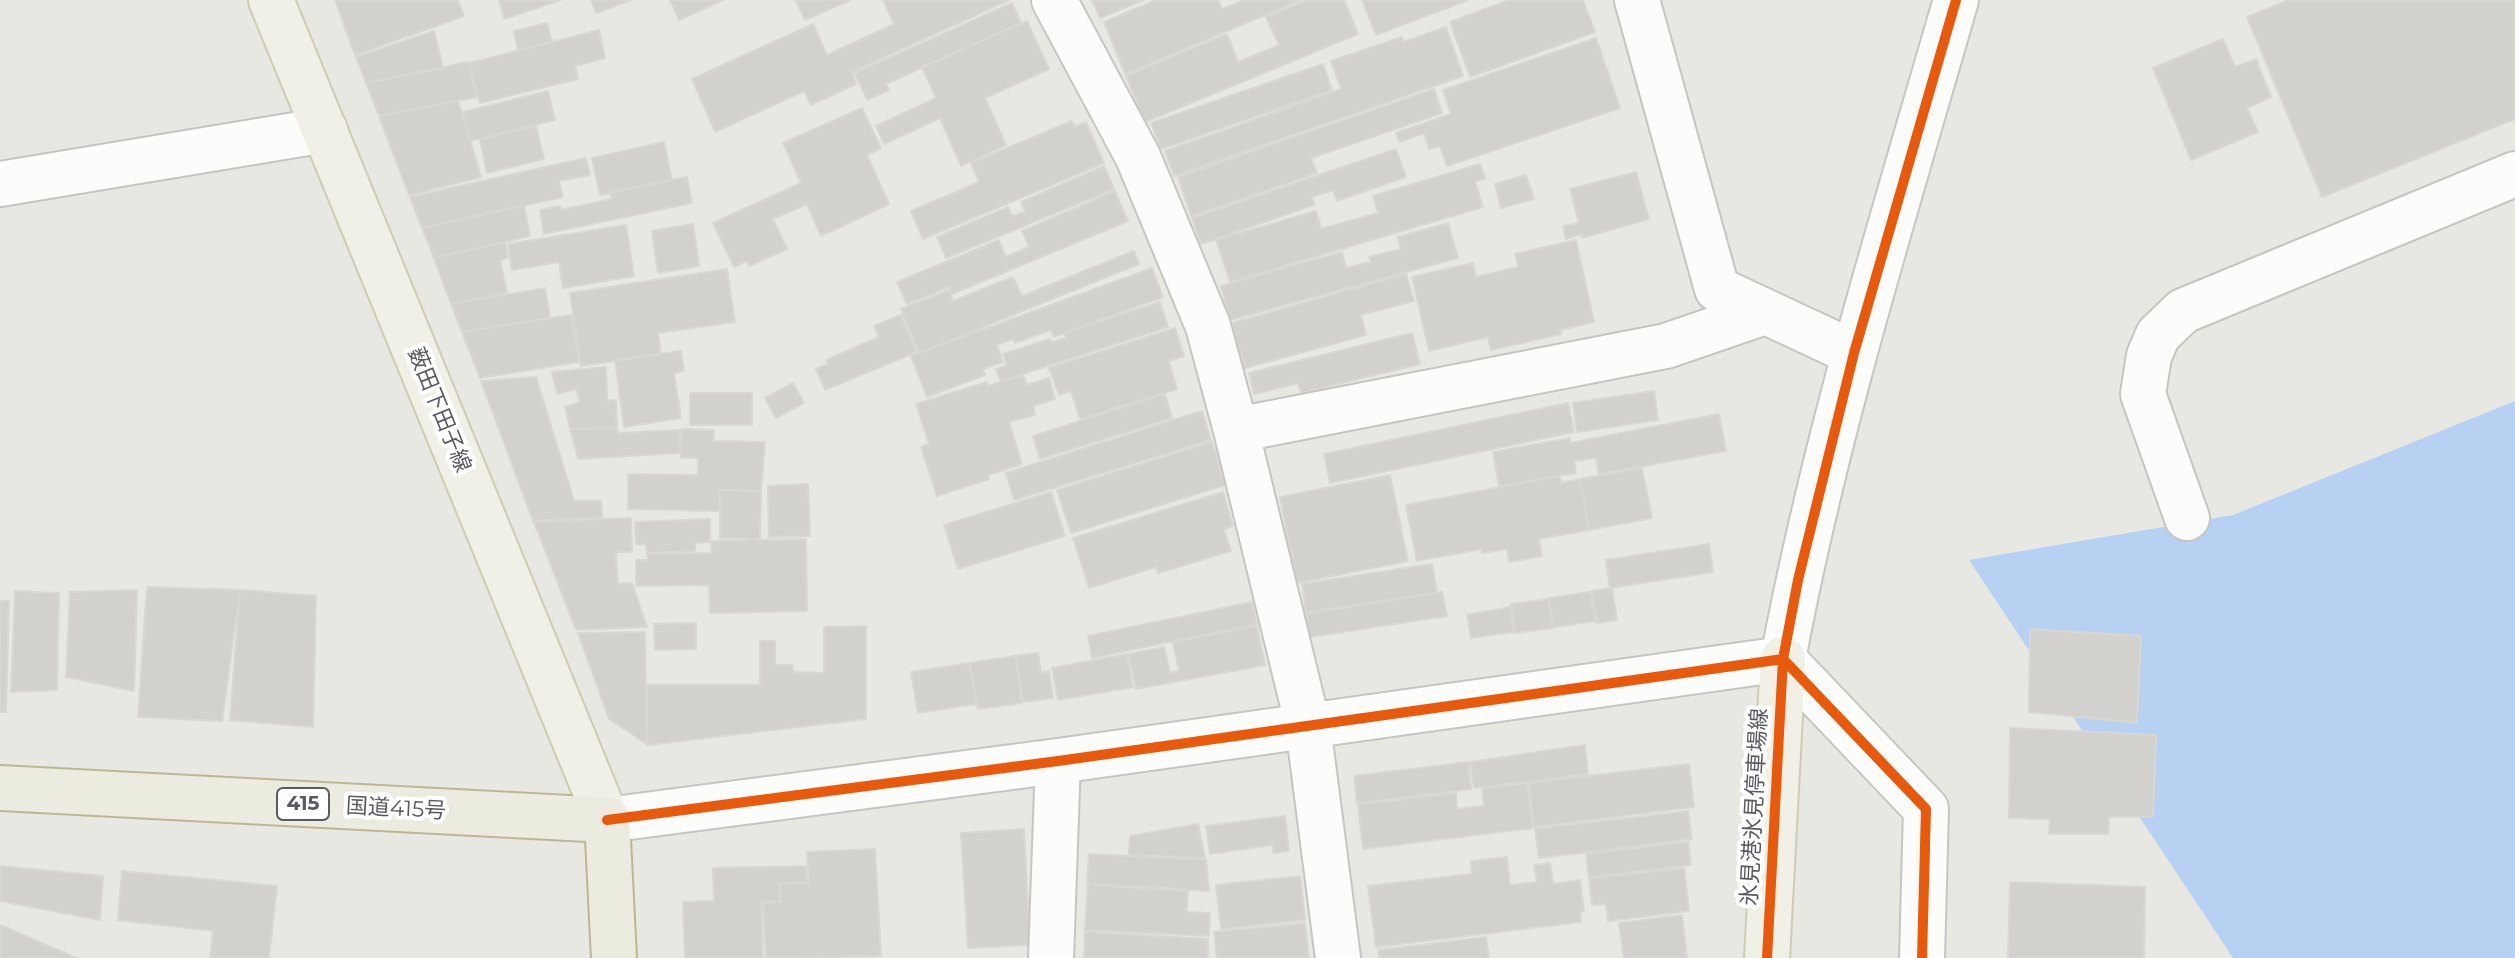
<!DOCTYPE html>
<html>
<head>
<meta charset="utf-8">
<style>
	body { margin:0 }
	canvas { display:block; background:#e8e8e3 }
</style>
</head>
<body>
<canvas width="2515" height="958"></canvas>
<script>
const ctx = document.querySelector('canvas').getContext('2d');
ctx.lineJoin = 'round';
function fill(path, color) { ctx.fillStyle = color; ctx.fill(path, 'evenodd'); }
function trace(path, color, width, dash) { ctx.strokeStyle = color; ctx.lineWidth = width; ctx.lineCap = dash ? 'butt' : 'round'; ctx.setLineDash(dash || []); ctx.stroke(path); }
function write(font, color, halo, rows, align = 'center') {
  ctx.font = font + ' Montserrat,"Noto Sans JP",sans-serif'; ctx.lineWidth = 8; ctx.setLineDash([]); ctx.textBaseline = 'middle'; ctx.strokeStyle = halo; ctx.fillStyle = color; for (const [text, x, y, turn = 0] of rows) {
    ctx.save(); ctx.translate(x, y); ctx.rotate((+turn || 0) * Math.PI / 180); ctx.textAlign = isNaN(turn) ? turn : align; if (halo) ctx.strokeText(text, 0, 0); ctx.fillText(text, 0, 0); ctx.restore();
  }
}
fill(new Path2D(`
	M2515,401V958H2233L1969,560L2233,515Z`), '#b7d1f2');
const building = new Path2D(`
	M335,0H458L464,16L355,55Z
	M499,0H561L504,19Z
	M591,0H631L596,13Z
	M670,0H723L679,20Z
	M798,0H850L805,20L796,1Z
	M883,0H1009L852,72L856,84L811,105L804,91L715,132L692,79L813,24L827,55L894,24Z
	M1092,0H1144L1100,18Z
	M1156,0H1218L1222,9L1244,0H1301L1125,74L1104,22Z
	M1308,0H1344L1358,34L1145,122L1126,76L1227,34L1238,62L1279,45L1266,17Z
	M1362,0H1468L1376,35Z
	M1509,0H1583L1595,32L1470,77L1450,22Z
	M2289,0H2515V119L2322,197L2247,17Z
	M1012,3L1021,23L886,84L889,90L867,100L855,73Z
	M1027,21L1049,69L985,98L1006,145L961,166L940,118L884,144L876,126L936,98L922,67Z
	M547,23L552,42L518,50L514,31Z
	M1446,27L1463,76L1174,176L1165,151L1341,89L1331,61L1402,37L1404,42Z
	M599,30L605,58L575,66L578,79L480,103L470,63Z
	M434,31L443,68L366,83L356,57Z
	M1596,38L1620,108L1447,166L1440,146L1429,149L1424,133L1400,142L1396,133L1451,114L1443,90Z
	M2223,39L2235,67L2256,59L2271,97L2247,108L2258,132L2191,160L2153,68Z
	M468,62L477,97L379,116L366,83Z
	M1323,64L1332,90L1161,149L1151,123Z
	M1434,89L1442,113L1311,158L1317,173L1191,216L1178,177Z
	M548,91L555,120L470,141L463,112Z
	M458,101L481,177L409,195L379,116Z
	M862,108L881,148L867,155L889,204L821,236L807,204L773,219L787,249L749,266L747,261L734,267L713,223L801,183L783,143Z
	M1072,121L1075,127L1086,122L1104,163L923,239L911,211L979,182L971,163Z
	M536,126L544,159L487,173L480,140Z
	M664,142L672,180L600,195L592,158Z
	M1396,149L1406,177L1337,201L1333,190L1312,197L1314,205L1201,244L1192,218Z
	M586,158L590,175L559,181L563,197L422,228L410,197Z
	M1480,164L1485,179L1475,181L1483,207L1230,282L1216,240L1316,211L1321,229L1378,213L1373,196Z
	M1104,166L1114,189L946,258L937,237L1008,207L1012,216L1025,212L1021,202Z
	M1636,172L1649,219L1582,238L1581,234L1566,239L1563,226L1579,223L1570,189Z
	M1526,175L1534,199L1501,208L1495,184Z
	M687,177L692,203L544,234L540,210L560,206L561,210L611,199L610,192Z
	M1115,191L1128,221L952,294L949,287L907,304L897,282L999,240L1006,257L1029,247L1022,231Z
	M524,205L530,236L434,258L422,228Z
	M1448,223L1458,258L1230,320L1221,286L1342,252L1346,268L1371,262L1369,257L1401,249L1397,237Z
	M693,224L699,266L658,273L652,231Z
	M626,225L634,276L563,288L559,262L512,270L508,244Z
	M1576,240L1594,322L1560,330L1561,334L1491,350L1488,337L1429,351L1412,277L1473,263L1476,277L1518,267L1515,254Z
	M505,242L508,258L500,260L507,292L451,304L434,258Z
	M1134,251L1139,264L919,353L901,309L949,290L953,301L1013,277L1022,296Z
	M1152,268L1163,297L1053,337L1051,330L1015,343L1013,339L997,345L1003,362L983,369L985,375L927,397L911,356Z
	M727,269L735,322L658,333L661,354L581,366L570,293Z
	M1406,274L1414,301L1361,315L1366,335L1245,368L1232,323Z
	M545,288L550,318L462,332L451,304Z
	M1160,302L1168,327L1001,381L996,369L1007,365L1003,354L1050,339L1052,342L1066,338L1064,333Z
	M571,315L579,362L480,378L462,332Z
	M901,315L916,352L825,390L816,369L828,364L826,360L879,337L874,326Z
	M1175,328L1184,356L1169,361L1177,389L1080,419L1071,391L1059,395L1049,368Z
	M1412,333L1420,364L1301,393L1298,383L1254,394L1249,373Z
	M681,351L684,371L674,373L681,418L624,427L615,360Z
	M606,367L607,401L616,400L617,428L570,429L565,407L580,402L576,389L557,394L552,372Z
	M1023,375L1027,385L1049,378L1055,399L1033,406L1035,415L1009,422L1022,464L988,475L989,479L937,496L921,447L929,444L916,404L987,382L988,386Z
	M536,377L574,501H601L602,517L533,521L481,381Z
	M793,383L804,403L776,418L765,398Z
	M1654,391L1658,420L1577,432L1573,403Z
	M690,393H752V425H690Z
	M1165,394L1172,418L1040,459L1033,436Z
	M1568,403L1574,432L1330,483L1324,454Z
	M1202,411L1211,440L1014,500L1006,473Z
	M1719,414L1726,451L1599,474L1596,458L1574,461L1576,473L1499,486L1493,452L1570,438V443Z
	M617,428L618,433L680,430V453L578,459L570,429Z
	M682,429L714,430L713,441L765,442L761,491L720,490L719,511L628,509V474L698,475V458H681Z
	M1212,442L1225,485L1071,533L1057,490Z
	M1642,468L1652,518L1589,530L1580,479Z
	M1390,475L1408,561L1297,583L1280,497Z
	M1560,476L1561,483L1580,479L1589,530L1539,539L1542,556L1509,562L1507,549L1482,553L1481,549L1417,561L1406,505Z
	M808,484L810,536L769,537L768,486Z
	M720,490L761,491L760,539L720,538Z
	M1051,492L1065,536L958,569L944,525Z
	M1223,492L1233,526L1224,529L1231,551L1158,573L1156,567L1089,588L1073,538Z
	M631,518L632,552H616L618,584L632,583L647,627L576,630L534,522Z
	M710,519V542L695,543V551L647,553L646,544H636L635,522Z
	M806,539L807,611L710,613L709,585L636,586V560H648L647,554L712,553L711,541Z
	M1709,544L1713,572L1610,588L1606,560Z
	M1432,564L1437,593L1306,612L1302,584Z
	M147,587L240,590L222,721L138,717Z
	M1612,588L1617,620L1597,623L1592,591Z
	M137,590L134,691L66,677L70,592Z
	M240,590L316,596L313,727L230,720Z
	M15,591L59,593L57,690L11,692Z
	M1442,592L1447,616L1310,637L1307,614Z
	M1590,592L1595,621L1554,627L1549,598Z
	M1548,599L1553,628L1516,633L1511,604Z
	M0,601H9L6,712H0Z
	M1252,602L1257,624L1092,658L1088,636Z
	M1510,607L1514,632L1471,638L1467,615Z
	M696,623V649L655,650L654,624Z
	M866,626V719L647,745V685H760V641H775V665H792L793,672L824,673V627Z
	M1257,626L1265,665L1136,689L1129,654L1164,647L1170,673L1179,671L1173,642Z
	M2030,629L2141,636L2137,723L2029,712Z
	M645,632L647,744L609,719L578,633Z
	M1038,653L1041,673L1049,671L1053,698L1023,702L1016,656Z
	M1127,654L1133,687L1058,700L1052,668Z
	M1015,656L1022,703L978,709L970,663Z
	M969,663L976,704L918,713L911,672Z
	M2010,728L2156,735L2153,817H2109L2108,834H2049L2050,819L2009,818Z
	M1585,745L1588,774L1474,788L1470,762Z
	M1468,762L1471,789L1357,803L1354,776Z
	M1689,764L1694,807L1534,827L1529,783Z
	M1527,783L1533,828L1363,849L1358,805L1456,793L1457,809L1484,806L1482,789Z
	M1688,811L1692,839L1539,858L1535,829Z
	M1285,816L1289,851L1273,853V845L1210,854L1206,826Z
	M1198,824L1205,858L1129,855L1130,836Z
	M1024,829L1030,945L968,948L961,833Z
	M1688,842L1691,865L1589,877L1586,854Z
	M875,849L881,956L766,958L763,903L781,902V884L809,883L807,852Z
	M1089,854L1206,860L1209,891L1087,883Z
	M1507,857L1510,885L1537,882L1534,865L1550,863L1553,884L1580,880L1584,911L1580,912L1581,922L1376,947L1368,886L1472,874L1471,861Z
	M0,866L103,876L100,920L0,901Z
	M806,866L807,882L779,883L780,901L761,902L763,958H685L683,902L714,901L713,868Z
	M1684,868L1689,911L1608,921L1606,904L1592,905L1589,879Z
	M122,871L277,886L269,958H210L213,931L118,920Z
	M1300,876L1305,920L1221,929L1216,885Z
	M2010,882L2145,887L2144,958H2008Z
	M1088,885L1188,891L1187,912L1210,913L1209,936L1085,930Z
	M1682,915L1687,958H1624L1619,923Z
	M1305,923L1309,958H1217L1214,932Z
	M0,925L77,958H0Z
	M1085,932L1208,939V958H1084Z
	M1486,937L1489,958H1379L1378,950Z`);
fill(building, '#d2d1ce');
trace(building, '#d8d7d2', 2);
const minor = new Path2D(`
	M1054,0L1138,157L1208,326L1236,430L1308,726L1338,958
	M1637,0L1717,289L1854,353
	M0,184L325,130
	M1236,430L1666,346L1765,312
	M2187,518L2143,394L2149,356L2158,335L2183,311L2515,174
	M1783,659C1825,435 1893,218 1956,0
	M1783,659L1926,809L1922,958
	M607,820L1058,761L1783,659
	M1051,958L1058,761`);
const major = new Path2D(`
	M271,0L607,820
	M1767,958L1783,659`);
const highway = new Path2D(`
	M0,788L607,820L614,958`);
trace(minor, '#c5c5c3', 48);
trace(major, '#cfcbb2', 48);
trace(highway, '#bdb693', 48);
trace(minor, '#fcfcfb', 44);
trace(major, '#f0f0e6', 44);
trace(highway, '#ecebe0', 44);
trace(new Path2D(`
	M1783,659L1926,809L1922,958
	M607,820L1058,761L1783,659
	M1767,958L1783,659L1798,580L1854,353L1956,0`), '#e8590c', 10);
for (const [x, y, w] of [
	[303,804,52]
]) { const box = new Path2D(); box.roundRect(x - w / 2, y - 16, w, 32, 6); ctx.fillStyle = '#fff'; ctx.fill(box); trace(box, '#595b60', 2); }
write('bold 20px', '#595b60', null, [
	["415",303,804]
]);
write('22px', '#595b60', '#fff', [
	["薮田下田子線",439,410,68],
	["氷見港氷見停車場線",1755,807,-87],
	["国道415号",396,809,3]
]);
</script>
</body>
</html>
